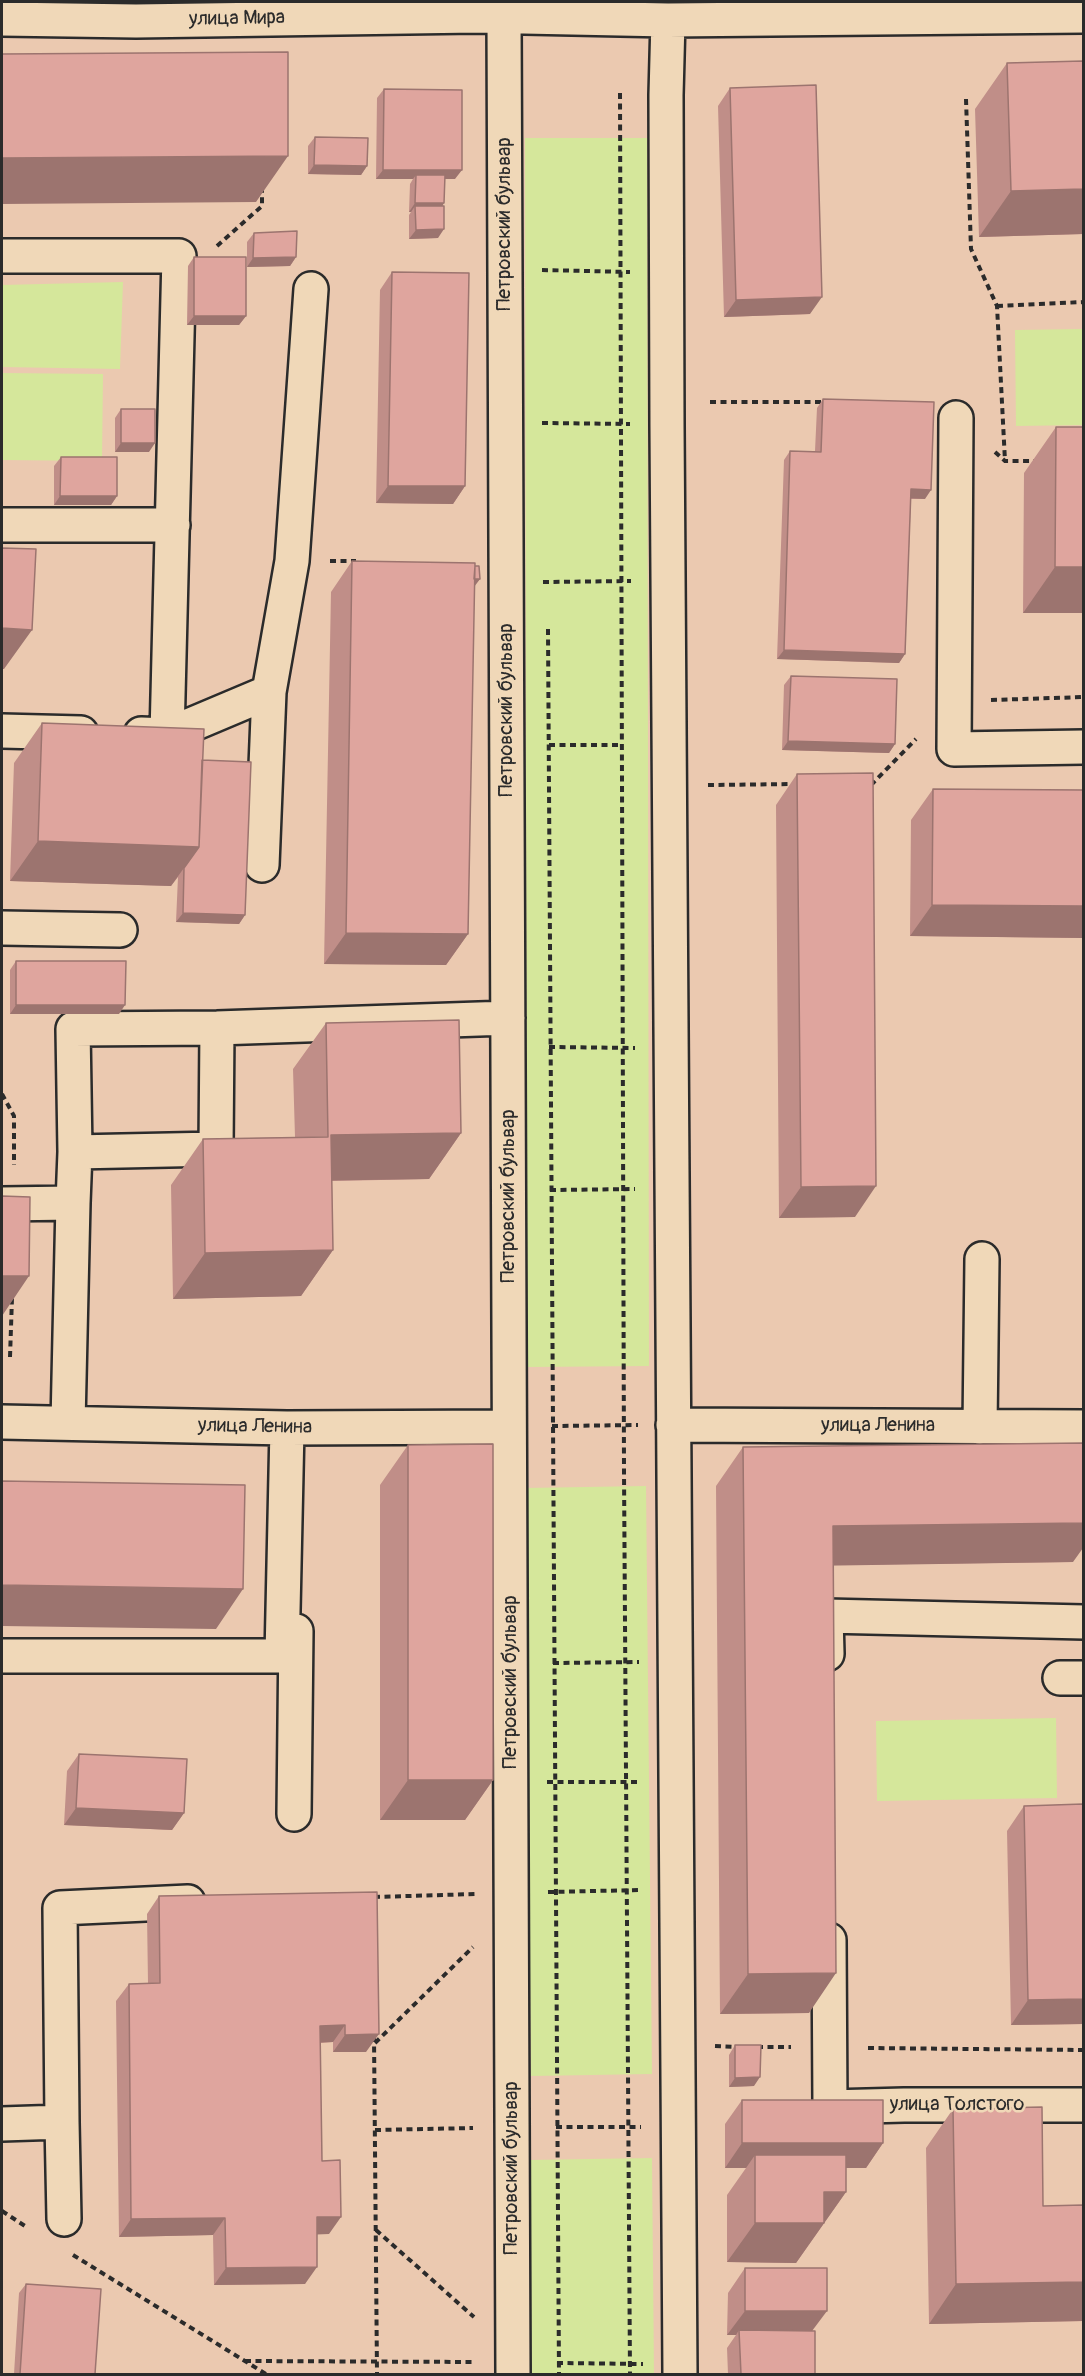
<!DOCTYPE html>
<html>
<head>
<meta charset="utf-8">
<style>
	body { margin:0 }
	#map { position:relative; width:1085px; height:2376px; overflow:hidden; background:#ebc9b0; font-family:Pangolin,sans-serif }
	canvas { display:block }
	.frame { position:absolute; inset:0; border:3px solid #2b2b2b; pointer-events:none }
</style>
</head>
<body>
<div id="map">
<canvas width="1085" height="2376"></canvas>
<div class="frame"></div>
</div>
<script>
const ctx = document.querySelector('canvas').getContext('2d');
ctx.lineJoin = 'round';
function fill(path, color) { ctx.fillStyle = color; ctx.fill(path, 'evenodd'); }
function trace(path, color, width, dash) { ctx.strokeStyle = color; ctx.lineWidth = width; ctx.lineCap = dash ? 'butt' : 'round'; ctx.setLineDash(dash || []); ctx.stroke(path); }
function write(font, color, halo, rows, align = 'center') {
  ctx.font = font + ' Pangolin,sans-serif'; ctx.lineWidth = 5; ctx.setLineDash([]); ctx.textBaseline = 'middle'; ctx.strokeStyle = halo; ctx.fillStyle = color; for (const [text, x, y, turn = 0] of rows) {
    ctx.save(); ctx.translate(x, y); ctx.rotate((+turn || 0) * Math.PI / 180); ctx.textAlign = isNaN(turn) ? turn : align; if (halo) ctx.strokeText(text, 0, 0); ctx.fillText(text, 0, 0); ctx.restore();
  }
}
fill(new Path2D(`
	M525,138H647L649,1366L527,1367Z
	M123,282L120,369L2,367V285Z
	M1083,329V425L1016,426L1015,330Z
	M2,373L103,374L102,461L2,460Z
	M646,1486L652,2074L531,2076L525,1488Z
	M1056,1718L1057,1798L877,1801L876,1721Z
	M652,2158L654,2374H531L529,2160Z`), '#d5e79b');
const minor = new Path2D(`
	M504,17L513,2374
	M2,19L136,21L476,16L668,20L1084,16
	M668,20L666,95L667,425L680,2374
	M2,256H179L167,735
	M956,418L954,749L1084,747
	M2,525H173
	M2,731L81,733
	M141,734L167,735L269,692L292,561L311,289
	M262,865L269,692
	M2,928L120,930
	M75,1152L216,1149L217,1028
	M73,1203L75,1152L73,1029L217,1028L508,1018
	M2,1204L73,1203L68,1423
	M2,1422L287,1428L509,1427
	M673,1425L1084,1427
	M980,1427L982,1259
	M827,1654L826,1616L1084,1622
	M2,1656H282L287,1428
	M1060,1678H1084
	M294,1814L296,1631
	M829,1940L830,2107L904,2105H1084
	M62,2122L64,2219
	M2,2124L62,2122L60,1908L188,1902`);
trace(minor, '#2b2b2b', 38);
trace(new Path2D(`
	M620,93L624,1471L630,2374
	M966,99L971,249L997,306L1005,461
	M217,246L262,206V190
	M542,270L630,272
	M997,306L1084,302
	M710,402H824
	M542,423L630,424
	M995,452L1005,461H1035
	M330,561H356
	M543,582L631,581
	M548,629L559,2374
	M991,700L1084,697
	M549,745H622
	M870,783H873L916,739
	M708,785L794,784
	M549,1047L635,1048
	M2,1094L14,1116V1165
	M550,1190L635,1189
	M10,1357L12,1298
	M552,1426L638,1425
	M553,1663L639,1662
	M547,1782H639
	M548,1892L640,1890
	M374,1897L475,1894
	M374,2036L377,2374
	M375,2043L473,1947
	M715,2046L737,2047
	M757,2047H791
	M868,2048L1084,2050
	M556,2127H641
	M375,2130L473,2128
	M2,2211L25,2226
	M376,2230L474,2317
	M73,2255L266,2374
	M245,2361L475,2362
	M557,2363L643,2364`), '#2b2b2b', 4, [6, 4.5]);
trace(minor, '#f0d8b8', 33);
fill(new Path2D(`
	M1083,61V234L979,237L975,109L1007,63Z
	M730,88L810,314L724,317L718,106Z
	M384,89L455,179H445L443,206L438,238L409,239V215L411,212H409L410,184L413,179H376L377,98Z
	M315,137L367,166L361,175L308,174V146Z
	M254,233L296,257L290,266L247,267V242Z
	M194,257L246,316L239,325H187L188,266Z
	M392,272L465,486L453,504L376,503L380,290Z
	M823,399L925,499H911L905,654L899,663L777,659L784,460L790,451H815L817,408Z
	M121,409L149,452H115V418Z
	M1056,427H1083V613H1023L1024,473Z
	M61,457L117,496L111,505H54V466Z
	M352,561L475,566L480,579L474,586L468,934L446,965L324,964L331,592Z
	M791,676L895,744L889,753L782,750L784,685Z
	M42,723L202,760L245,915L239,924L176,922L178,877L171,886L10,881L14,763Z
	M797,774L855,1217L779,1218L776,805Z
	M933,789L1083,790V938L910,936L911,820Z
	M16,961L119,1014H10V970Z
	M326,1023L461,1133L429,1179L332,1181L333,1250L301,1296L173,1299L171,1185L203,1139L295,1137L293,1069Z
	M408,1445L493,1780L465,1820H380V1485Z
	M743,1447L1073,1562L833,1565L809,2013L720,2014L716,1486Z
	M79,1754L184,1813L172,1830L64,1825L67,1771Z
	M1083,1804V2024L1011,2025L1007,1831L1024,1806Z
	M377,1892L366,2052H333V2042L320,2043L322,2161L329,2234H317L305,2284L214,2285L213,2235L119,2237L116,2001L129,1984L148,1983L147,1914L159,1896Z
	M735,2045L754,2086L729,2087V2055Z
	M742,2100L883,2143L866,2168H846V2192L796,2263L727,2262V2195L746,2168H725V2124Z
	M953,2109L1043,2206L1083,2205V2321L929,2324L926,2148Z
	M745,2268L813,2331L815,2374H728L727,2348L736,2335H727L728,2293Z
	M26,2284L95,2374H14L19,2293Z`), '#c08e88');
fill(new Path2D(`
	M288,156L256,202L2,204V158Z
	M314,165L367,166L361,175L308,174Z
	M383,170H462L455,179H416V175L413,179H376Z
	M1083,189V234L979,237L1011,191Z
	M415,203H444L438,212L415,206L411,212H409Z
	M444,229L438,238L409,239L416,230Z
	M296,257L290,266L247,267L253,258Z
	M822,297L810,314L724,317L736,300Z
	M194,316H246L239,325H187Z
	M121,443H155L149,452H115Z
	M388,486H465L453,504L376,503Z
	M911,489L931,490L925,499L905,498Z
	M60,496H117L111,505H54Z
	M1055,567H1083V613H1023Z
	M472,579H480L462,603Z
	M2,628L32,630L4,669H2Z
	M784,650L905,654L899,663L777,659Z
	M788,741L895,744L889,753L782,750Z
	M38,841L199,847L171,886L10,881Z
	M932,905L1083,906V938L910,936Z
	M183,913L245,915L239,924L176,922Z
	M346,933L468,934L446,965L324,964Z
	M16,1005H125L119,1014H10Z
	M461,1133L429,1179L299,1181L331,1135Z
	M876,1186L855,1217L779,1218L801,1187Z
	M333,1250L301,1296L173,1299L205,1253Z
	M2,1276H29L2,1316Z
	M1083,1523V1548L1073,1562L805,1566L833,1526Z
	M2,1585L243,1589L216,1629L2,1626Z
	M408,1780H493L465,1820H380Z
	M76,1808L184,1813L172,1830L64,1825Z
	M836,1973L809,2013L720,2014L748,1974Z
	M1083,1999V2024L1011,2025L1028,2000Z
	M345,2025L333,2042L308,2043L320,2026Z
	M379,2034L366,2052H333L345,2035Z
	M760,2077L754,2086L729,2087L735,2078Z
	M742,2143H883L866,2168H755V2155L746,2168H725Z
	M824,2192H846L796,2263L727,2262L755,2223Z
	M317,2217H341L329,2234L304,2235Z
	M225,2218L213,2235L119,2237L131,2219Z
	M317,2267L305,2284L214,2285L226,2268Z
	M1083,2282V2321L929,2324L956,2284Z
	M745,2311H827L809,2335L739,2330L736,2335H727Z`), '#9c746f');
const building = new Path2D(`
	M288,52V156L2,158V54Z
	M1083,61V189L1011,191L1007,63Z
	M816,85L822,297L736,300L730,88Z
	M384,89L462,90V170H383Z
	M315,137L368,138L367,166L314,165Z
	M416,175H445L444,203H415Z
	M415,206H444V229L416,230Z
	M297,231L296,257L253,258L254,233Z
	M194,257H246V316H194Z
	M392,272L469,273L465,486H388Z
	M823,399L934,402L931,490L911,489L905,654L784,650L790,451L821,452Z
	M121,409H155V443H121Z
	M1056,427H1083V567H1055Z
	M61,457H117V496H60Z
	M2,548L36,549L32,630L2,628Z
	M352,561L475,563L468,934L346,933Z
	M475,566H479L480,579H474Z
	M791,676L897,679L895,744L788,741Z
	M42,723L204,729L199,847L38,841Z
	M202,760L251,762L245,915L183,913L184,868L199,847Z
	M873,773L876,1186L801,1187L797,774Z
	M933,789L1083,790V906L932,905Z
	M16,961H126L125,1005H16Z
	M459,1020L461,1133L331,1135L333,1250L205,1253L203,1139L328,1137L326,1023Z
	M2,1196L30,1197L29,1276H2Z
	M1083,1443V1523L833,1526L836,1973L748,1974L743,1447Z
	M493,1444V1780H408V1445Z
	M2,1481L245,1485L243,1589L2,1585Z
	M79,1754L187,1759L184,1813L76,1808Z
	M1083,1804V1999L1028,2000L1024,1806Z
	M377,1892L379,2034L345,2035V2025L320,2026L322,2161L340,2160L341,2217H317V2267L226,2268L225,2218L131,2219L129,1984L160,1983L159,1896Z
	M735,2045H761L760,2077L735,2078Z
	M742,2100H883V2143H742Z
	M1042,2107L1043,2206L1083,2205V2282L956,2284L953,2109Z
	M755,2155H846V2192H824V2223H755Z
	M745,2268H827V2311H745Z
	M26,2284L101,2289L95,2374H20Z
	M739,2330L815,2331V2374H741Z`);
fill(building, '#dfa59e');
trace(building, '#9c746f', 1.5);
write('20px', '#2b2b2b', '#f0d8b8', [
	["улица Мира",237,19,-1],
	["Петровский бульвар",505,224,-90],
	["Петровский бульвар",507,710,-90],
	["Петровский бульвар",509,1196,-90],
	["улица Ленина",878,1426],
	["улица Ленина",255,1427,1],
	["Петровский бульвар",511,1682,-90],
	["улица Толстого",957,2105],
	["Петровский бульвар",512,2168,-90]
]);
</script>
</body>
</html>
